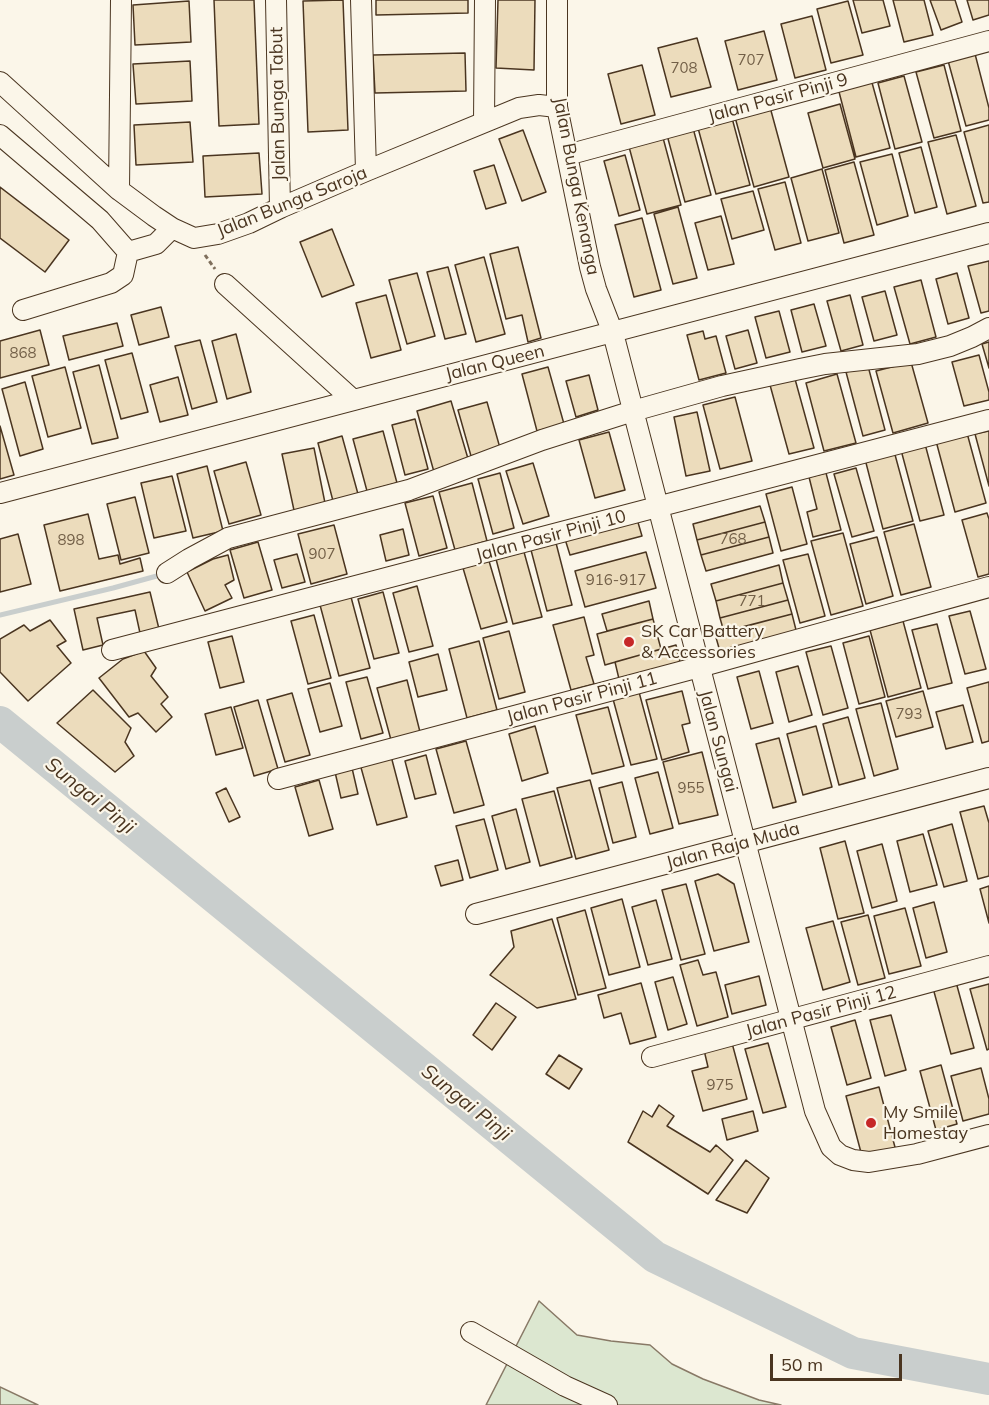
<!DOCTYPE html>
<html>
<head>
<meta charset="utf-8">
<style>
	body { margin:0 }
	#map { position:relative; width:989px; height:1405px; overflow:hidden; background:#fbf6e9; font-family:Mulish,sans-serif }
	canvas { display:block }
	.scale { position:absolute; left:770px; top:1354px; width:132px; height:27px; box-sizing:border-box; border:3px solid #4a3520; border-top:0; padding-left:8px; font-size:18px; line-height:21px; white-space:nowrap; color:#4a3520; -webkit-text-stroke:4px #fbf6e9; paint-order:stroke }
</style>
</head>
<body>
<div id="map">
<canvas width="989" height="1405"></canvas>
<div class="scale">50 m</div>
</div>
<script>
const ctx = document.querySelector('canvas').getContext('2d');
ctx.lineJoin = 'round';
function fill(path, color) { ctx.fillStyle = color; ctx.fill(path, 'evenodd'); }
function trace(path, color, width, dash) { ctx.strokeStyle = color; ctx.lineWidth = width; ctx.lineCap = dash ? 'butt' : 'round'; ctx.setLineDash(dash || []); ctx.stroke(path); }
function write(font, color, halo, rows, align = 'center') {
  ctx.font = font + ' Mulish,sans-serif'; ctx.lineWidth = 4.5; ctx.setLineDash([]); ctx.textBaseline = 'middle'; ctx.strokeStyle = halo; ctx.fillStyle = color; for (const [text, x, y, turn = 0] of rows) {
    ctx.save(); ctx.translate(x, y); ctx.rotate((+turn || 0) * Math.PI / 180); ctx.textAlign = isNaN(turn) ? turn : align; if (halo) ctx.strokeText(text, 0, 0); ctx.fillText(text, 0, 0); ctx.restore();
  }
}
const green = new Path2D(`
	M539,1301L577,1335L611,1341L650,1345L672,1364L703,1379L759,1400L781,1405H486Z
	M0,1387L38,1405H0Z`);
fill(green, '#dce7d0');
trace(green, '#887966', 1.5);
trace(new Path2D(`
	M0,615L113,588L164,574`), '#c9cecd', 5);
trace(new Path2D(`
	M0,722L655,1257L853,1353L989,1379`), '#c9cecd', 32);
const building = new Path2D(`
	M214,0H254L259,124L219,126Z
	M343,0L348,130L308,132L303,1Z
	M376,0H468V13L376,15Z
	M498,0H535L534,70L496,68Z
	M853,0H883L890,26L862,33Z
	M893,0H924L933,35L904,42Z
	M930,0H955L962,22L941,30Z
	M967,0H989V15L973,20Z
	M189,1L191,42L135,45L133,5Z
	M848,1L863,55L831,63L817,9Z
	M812,16L826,70L795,78L781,24Z
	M764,31L777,80L738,90L725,41Z
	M697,38L711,87L671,97L658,48Z
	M974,50L989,108V120L966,126L947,57Z
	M465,53L466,91L375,93L373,55Z
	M190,61L192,101L136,104L133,64Z
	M642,65L655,115L621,124L608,74Z
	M944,65L961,131L934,138L916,72Z
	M904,76L922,142L895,149L878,83Z
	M871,79L890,148L856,157L838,88Z
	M840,104L855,159L823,168L808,113Z
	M770,107L789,177L754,187L735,117Z
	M732,118L750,185L716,194L698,128Z
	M190,122L193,162L136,165L134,125Z
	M989,125V202L983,203L964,132Z
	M693,128L711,195L685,202L667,135Z
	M523,130L546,192L522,201L499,139Z
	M662,134L681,205L647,214L628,143Z
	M956,135L976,206L947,214L928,142Z
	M921,147L937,207L915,213L899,153Z
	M259,153L262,194L205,197L203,156Z
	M892,154L908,216L877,225L860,162Z
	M625,155L640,210L619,216L604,161Z
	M854,162L874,235L844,243L825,170Z
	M494,165L506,203L486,209L474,171Z
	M822,169L839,233L808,241L791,178Z
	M785,182L801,243L775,250L758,189Z
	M0,187L69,240L45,272L0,238Z
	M753,191L764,230L732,239L721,199Z
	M678,207L697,278L673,284L654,214Z
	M721,216L734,264L708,270L695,223Z
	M642,218L661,290L634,297L615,225Z
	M332,229L354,285L322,297L300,242Z
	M518,247L541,338L528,342L522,315L506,319L490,254Z
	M484,257L505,334L476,342L455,265Z
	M989,261V311L981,313L968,266Z
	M448,267L466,334L445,339L427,272Z
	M417,273L435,336L407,344L389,280Z
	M957,273L969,318L948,324L936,279Z
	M921,280L936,337L910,344L894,287Z
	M885,291L897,335L874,341L862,297Z
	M386,295L401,350L371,358L356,303Z
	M850,295L863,345L841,351L827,301Z
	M814,304L826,346L802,352L791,310Z
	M161,307L169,337L139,345L131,315Z
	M779,311L790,352L766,358L755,317Z
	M117,323L123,346L69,360L63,336Z
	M40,330L49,365L0,378V341Z
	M748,330L757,363L735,369L726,336Z
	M703,331L705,339L716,336L726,373L699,380L687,335Z
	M236,334L251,392L227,399L212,341Z
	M200,340L217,402L192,409L175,346Z
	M989,342V368L982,344Z
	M132,353L148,412L121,419L105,360Z
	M979,355L989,392V400L964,406L952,362Z
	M911,362L928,423L893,433L876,371Z
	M99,365L118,438L92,444L73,372Z
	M868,366L885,430L863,436L846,372Z
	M65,367L81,428L48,437L32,376Z
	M548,367L564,424L537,431L522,374Z
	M837,374L856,443L824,451L806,383Z
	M589,375L598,410L576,417L566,381Z
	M178,377L188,415L160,422L150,385Z
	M795,379L814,448L789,454L770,385Z
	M25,382L43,449L20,456L2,389Z
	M735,397L752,461L720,469L703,405Z
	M451,401L469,462L434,472L417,411Z
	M487,402L500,448L471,456L458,410Z
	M697,412L710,471L686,476L674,417Z
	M415,419L428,469L405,475L392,425Z
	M0,426L14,475L0,479Z
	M383,431L397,483L367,491L353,439Z
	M989,431V486L975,434Z
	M609,432L625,490L595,498L579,440Z
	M967,433L986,503L955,512L936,441Z
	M342,436L358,494L333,501L318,443Z
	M925,444L944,515L920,521L901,450Z
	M314,448L326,508L295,515L282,454Z
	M894,451L913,521L883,529L865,459Z
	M246,462L261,515L229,524L214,471Z
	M533,463L549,516L523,524L506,471Z
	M207,466L223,531L193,538L177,474Z
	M856,468L874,531L852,537L834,474Z
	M500,473L514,528L493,534L478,479Z
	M826,473L841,530L813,537L807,512L817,509L809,477Z
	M172,476L186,531L154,538L141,483Z
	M472,483L487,541L455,550L439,492Z
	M792,487L807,544L781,551L766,494Z
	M433,496L447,548L419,556L405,503Z
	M135,497L149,553L121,560L107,504Z
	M760,506L765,522L697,540L693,524Z
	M987,513L989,519V574L978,577L962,520Z
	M88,514L99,559L118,555L120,564L140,558L143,571L60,591L44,525Z
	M637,519L642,536L570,555L565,539Z
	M765,522L769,537L701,555L697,540Z
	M914,524L931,587L901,595L884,532Z
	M334,525L347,574L311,584L298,534Z
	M403,529L409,555L386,561L380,535Z
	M843,533L863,606L831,615L811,541Z
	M18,534L31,584L0,592V539Z
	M769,537L773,553L706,571L701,555Z
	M877,537L893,596L866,604L850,544Z
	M258,542L272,590L244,598L230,550Z
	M556,543L572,605L547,611L531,550Z
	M524,552L542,617L513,624L496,559Z
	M646,552L656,588L585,607L575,571Z
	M297,554L305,582L282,588L274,560Z
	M808,554L825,616L800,623L783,560Z
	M228,555L234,580L225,585L232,598L205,611L187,572L213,559Z
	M489,561L507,622L481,629L463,568Z
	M779,565L783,583L716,601L711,584Z
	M783,583L788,600L720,618L716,601Z
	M417,586L433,646L409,652L393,593Z
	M150,592L159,629L140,633L135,610L97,618L103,645L83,650L74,609Z
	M383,592L399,653L374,659L358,599Z
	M351,597L370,668L339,676L320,605Z
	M788,600L792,614L724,632L720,618Z
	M649,601L653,619L607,631L602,614Z
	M970,611L986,669L965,674L949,616Z
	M792,614L797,634L721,655L715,634Z
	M314,615L331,678L308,684L291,621Z
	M584,617L594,655L586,657L594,684L571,690L553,625Z
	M653,619L661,649L605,665L597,634Z
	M50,620L66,641L57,646L71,663L28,701L0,672V639L24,625L30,631Z
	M903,621L921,688L888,697L870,630Z
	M937,624L952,683L928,689L912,630Z
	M509,631L525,692L499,699L483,638Z
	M232,636L244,682L220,688L208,642Z
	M869,636L885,697L859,704L843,643Z
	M479,641L497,710L467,718L449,649Z
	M676,645L680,662L619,679L615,662Z
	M831,646L848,708L823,715L806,652Z
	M144,651L156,668L151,676L168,697L161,704L172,717L156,732L138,713L129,717L99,678L123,659Z
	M438,654L447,690L418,697L409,662Z
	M798,666L812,715L789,722L776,672Z
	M759,671L773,723L751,729L737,677Z
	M367,677L383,733L361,739L346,682Z
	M407,680L420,732L391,740L377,688Z
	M989,682V741L982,743L967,688Z
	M330,683L342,726L320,732L308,689Z
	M93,690L131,728L125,742L134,756L115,772L57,723Z
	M682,691L690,723L682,725L689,752L662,760L646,700Z
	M923,691L933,727L896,737L886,701Z
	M639,692L657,759L631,765L613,699Z
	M292,693L310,755L285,762L267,700Z
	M258,700L278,769L254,776L234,707Z
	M881,703L898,769L874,776L856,709Z
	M963,705L973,742L946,749L936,712Z
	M231,707L243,748L216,755L205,714Z
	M608,707L624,766L592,774L576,715Z
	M848,717L865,778L839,785L823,724Z
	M535,726L548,773L522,781L509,734Z
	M816,726L832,787L803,795L787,734Z
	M779,738L796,802L773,808L756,744Z
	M466,741L484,805L454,813L436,749Z
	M702,752L718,815L679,824L663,762Z
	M426,755L436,794L415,799L405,761Z
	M391,756L407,817L377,825L360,764Z
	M352,768L358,794L341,798L335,772Z
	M658,772L673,828L650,834L635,778Z
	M319,780L333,829L309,836L295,787Z
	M590,780L609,850L576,859L557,788Z
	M622,782L636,837L613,843L599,788Z
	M226,788L240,817L229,822L216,793Z
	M554,791L572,857L540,866L522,799Z
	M984,806L989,823V876L978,879L960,812Z
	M516,809L530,862L506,869L492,816Z
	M484,819L498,870L470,878L456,826Z
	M952,824L967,881L944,887L928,831Z
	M923,834L937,885L910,892L897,841Z
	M845,841L864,913L838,919L820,848Z
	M882,844L897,901L872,908L857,851Z
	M458,860L463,880L441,886L435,866Z
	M718,874L734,884L749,942L714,951L695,881Z
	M686,884L705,954L681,960L662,890Z
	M989,886V923L980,889Z
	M622,899L640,967L609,975L591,908Z
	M656,900L672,959L648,965L632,907Z
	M934,902L947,952L926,958L913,908Z
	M905,908L921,966L889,974L874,916Z
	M585,910L606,988L578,995L557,918Z
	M868,915L885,978L858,985L841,922Z
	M552,919L576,999L537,1008L490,975L514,947L511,931Z
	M833,921L850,982L823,990L806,928Z
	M698,960L703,975L716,972L728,1017L697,1026L680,965Z
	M759,976L766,1005L732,1014L725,985Z
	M673,977L687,1024L668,1030L655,982Z
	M956,982L974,1048L951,1054L933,988Z
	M641,983L656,1037L630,1044L621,1013L604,1018L598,995Z
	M989,984V1049L987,1050L970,989Z
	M496,1003L516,1017L492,1050L473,1035Z
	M891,1015L906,1070L885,1076L870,1020Z
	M855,1020L871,1078L847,1085L831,1027Z
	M732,1043L747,1099L703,1111L692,1071L708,1067L704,1050Z
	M768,1043L786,1107L763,1113L745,1049Z
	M559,1055L582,1069L569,1089L546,1074Z
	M941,1065L957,1124L936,1130L920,1071Z
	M981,1068L989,1099V1114L963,1121L951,1076Z
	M879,1087L896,1151L863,1160L846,1096Z
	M659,1105L674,1116L667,1126L710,1152L716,1145L733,1160L708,1194L628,1142L643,1111L652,1117Z
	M753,1111L758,1131L727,1140L722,1119Z
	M746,1160L769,1178L747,1213L716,1200Z`);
fill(building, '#ecdcbc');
trace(building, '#4a3520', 1.5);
const minor = new Path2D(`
	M276,0L280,208
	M361,0L366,171
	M557,0V107L590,267L596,289L613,333L815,1111L831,1147L840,1155L853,1160L869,1162L917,1154L989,1135
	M0,82L119,190L154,216L172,228L194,238L218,234L249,223L280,208L366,171L519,108L539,105L557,107
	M484,122L485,0
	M0,135L100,220L128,252L156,244L172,228
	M567,155L989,41
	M119,190L121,0
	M225,284L353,400
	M23,310L111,283L123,275L128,252
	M0,493C330,406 660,321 989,233
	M167,573L189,559L228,538L409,490L542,440L633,411L722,386L800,369L825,364L918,354L950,346L972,337L989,328
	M112,650L989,420
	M278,779L699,667L989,587
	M476,914L989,778
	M652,1057L989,966
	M471,1332L565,1386L607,1405`);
trace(minor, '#4a3520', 22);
trace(new Path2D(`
	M205,255L215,269`), '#7f6f5c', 3, [4.5, 3]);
trace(minor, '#fbf6e9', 20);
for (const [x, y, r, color] of [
	[629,642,6,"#c62828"],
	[871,1123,6,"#c62828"]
]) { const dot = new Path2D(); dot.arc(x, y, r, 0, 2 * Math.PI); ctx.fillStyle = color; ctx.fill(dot); trace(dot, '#fbf6e9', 2); }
write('15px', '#725f47', null, [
	["707",751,60],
	["708",684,68],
	["868",23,353],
	["768",733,539],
	["898",71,540],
	["907",322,554],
	["916-917",616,580],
	["771",752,601],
	["793",909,714],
	["955",691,788],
	["975",720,1085]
]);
write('18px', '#4a3520', '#fbf6e9', [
	["Jalan Pasir Pinji 9",778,98,-15],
	["Jalan Bunga Tabut",278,104,-91],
	["Jalan Bunga Kenanga",576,186,79],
	["Jalan Bunga Saroja",292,202,-22],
	["Jalan Queen",495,363,-14],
	["Jalan Pasir Pinji 10",551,536,-15],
	["Jalan Pasir Pinji 11",582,698,-15],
	["Jalan Sungai",718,741,75],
	["Jalan Raja Muda",733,846,-15],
	["Jalan Pasir Pinji 12",821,1012,-15]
]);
write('18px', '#4a3520', '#fbf6e9', [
	["SK Car Battery",641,632],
	["& Accessories",641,653],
	["My Smile",883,1113],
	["Homestay",883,1134]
], 'left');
write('italic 20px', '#4a3520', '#fbf6e9', [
	["Sungai Pinji",90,796,39],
	["Sungai Pinji",466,1103,39]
]);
</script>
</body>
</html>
